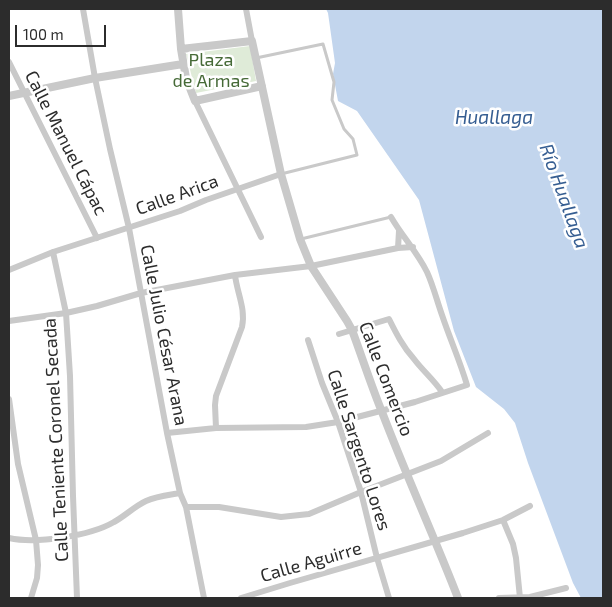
<!DOCTYPE html>
<html>
<head>
<meta charset="utf-8">
<style>
	body { margin:0 }
	#map { position:relative; width:612px; height:607px; overflow:hidden; background:#fff; font-family:"Exo 2",sans-serif }
	canvas { display:block }
	.frame { position:absolute; inset:0; border:10px solid #2c2c2c; pointer-events:none }
	.scale { position:absolute; left:15px; top:25px; width:91px; height:22px; box-sizing:border-box; border:2px solid #2c2c2c; border-top:0; padding-left:6px; font-size:15px; line-height:18px; white-space:nowrap; color:#2c2c2c; -webkit-text-stroke:4px #fff; paint-order:stroke }
</style>
</head>
<body>
<div id="map">
<canvas width="612" height="607"></canvas>
<div class="frame"></div>
<div class="scale">100 m</div>
</div>
<script>
const ctx = document.querySelector('canvas').getContext('2d');
ctx.lineJoin = 'round';
function fill(path, color) { ctx.fillStyle = color; ctx.fill(path, 'evenodd'); }
function trace(path, color, width, dash) { ctx.strokeStyle = color; ctx.lineWidth = width; ctx.lineCap = dash ? 'butt' : 'round'; ctx.setLineDash(dash || []); ctx.stroke(path); }
function write(font, color, halo, rows, align = 'center') {
  ctx.font = font + ' "Exo 2",sans-serif'; ctx.lineWidth = 5; ctx.setLineDash([]); ctx.textBaseline = 'middle'; ctx.strokeStyle = halo; ctx.fillStyle = color; for (const [text, x, y, turn = 0] of rows) {
    ctx.save(); ctx.translate(x, y); ctx.rotate((+turn || 0) * Math.PI / 180); ctx.textAlign = isNaN(turn) ? turn : align; if (halo) ctx.strokeText(text, 0, 0); ctx.fillText(text, 0, 0); ctx.restore();
  }
}
fill(new Path2D(`
	M250,46L256,81L196,93L186,54Z`), '#dfebd8');
fill(new Path2D(`
	M326,9H603V598H581L573,583L528,463L515,423L504,409L476,387L454,331L419,200L357,111L338,101L333,74L335,63L328,13Z`), '#c2d5ed');
trace(new Path2D(`
	M256,58L323,44L334,82L332,100L344,129L353,139L357,155L281,174
	M301,239L391,217`), '#c9c9c9', 3);
trace(new Path2D(`
	M83,9L95,78L110,149L129,228L167,433L180,493L186,507L204,598
	M246,9L252,41
	M9,62L97,238
	M195,101L261,237
	M398,248L399,231
	M53,252L66,313L70,376L73,496L77,598
	M9,270L53,252L180,211L206,200L281,174
	M9,321L66,313L97,306L141,293L235,275L311,266L398,248L413,247
	M339,334L389,319C396,333 403,347 414,359C423,371 434,380 442,392
	M308,340L322,383L338,422L361,492L377,558L389,598
	M9,399L18,464L36,540L38,565L37,578L31,598
	M216,428L215,405L216,396L242,327C246,309 237,293 235,275
	M167,433L216,428L306,427L338,422L415,402L467,385C460,361 450,339 442,315C437,301 433,285 427,272C417,252 402,236 391,217
	M186,507H219L281,517L309,514L361,492L441,461L488,433
	M503,520L513,544L516,558L520,598
	M9,538C36,544 90,536 114,522C125,516 135,506 146,501C157,496 169,495 180,493
	M241,598L290,583L463,533L503,520L530,506
	M499,598L530,597L566,588`), '#c9c9c9', 6);
trace(new Path2D(`
	M178,9L181,49L186,78L195,101L262,86
	M181,49L252,41L281,174L300,239L311,266L347,321L352,330C362,357 371,385 382,412C406,475 434,536 458,598
	M9,96L95,78L183,64`), '#c9c9c9', 8);
write('18px', '#466a37', '#fff', [
	["Plaza",211,60],
	["de Armas",211,81]
]);
write('18px', '#2c2c2c', '#fff', [
	["Calle Manuel Cápac",66,143,63],
	["Calle Arica",177,195,-20],
	["Calle Julio César Arana",164,335,79],
	["Calle Comercio",386,379,69],
	["Calle Teniente Coronel Secada",56,440,-93],
	["Calle Sargento Lores",359,450,72],
	["Calle Aguirre",311,562,-16]
]);
write('italic 19px', '#365e92', '#fff', [
	["Huallaga",494,118],
	["Río Huallaga",564,196,70]
]);
</script>
</body>
</html>
